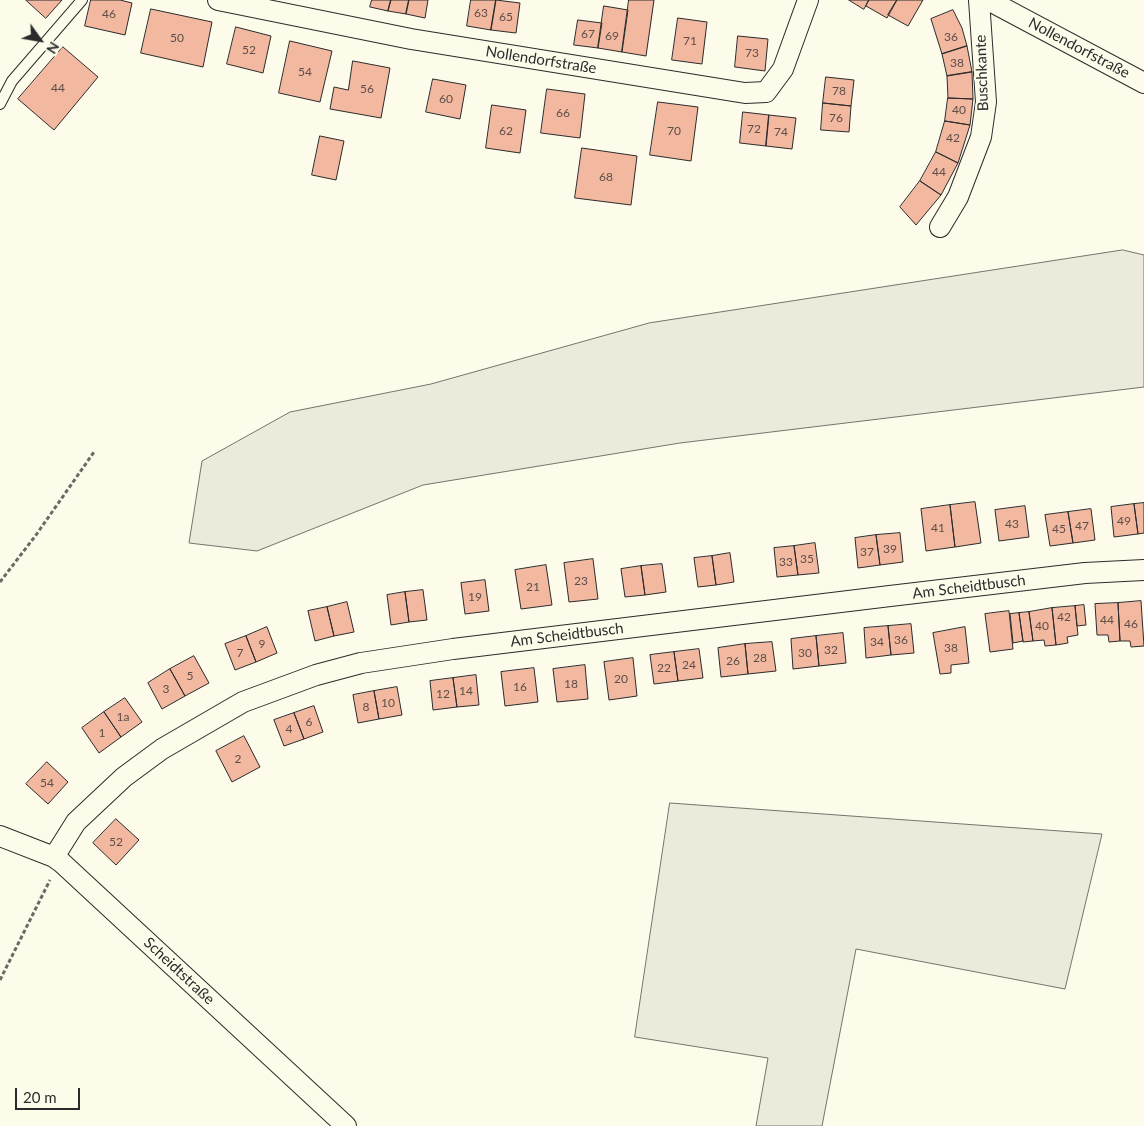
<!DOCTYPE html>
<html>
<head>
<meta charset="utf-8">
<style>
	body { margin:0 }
	#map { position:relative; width:1144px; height:1126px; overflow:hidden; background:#fdfbea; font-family:Lato,sans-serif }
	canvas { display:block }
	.north { position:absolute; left:15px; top:15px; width:50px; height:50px; -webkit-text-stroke:4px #fdfbea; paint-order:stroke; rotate:122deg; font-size:14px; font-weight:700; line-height:20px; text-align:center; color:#2b2b2b }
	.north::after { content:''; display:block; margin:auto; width:18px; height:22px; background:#2b2b2b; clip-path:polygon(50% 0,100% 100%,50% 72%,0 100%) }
	.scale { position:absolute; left:15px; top:1088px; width:65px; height:22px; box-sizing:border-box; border:2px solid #2b2b2b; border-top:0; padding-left:6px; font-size:15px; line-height:18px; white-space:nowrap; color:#2b2b2b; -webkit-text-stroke:4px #fdfbea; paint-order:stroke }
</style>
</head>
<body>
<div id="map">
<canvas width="1144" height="1126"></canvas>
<div class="north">N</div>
<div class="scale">20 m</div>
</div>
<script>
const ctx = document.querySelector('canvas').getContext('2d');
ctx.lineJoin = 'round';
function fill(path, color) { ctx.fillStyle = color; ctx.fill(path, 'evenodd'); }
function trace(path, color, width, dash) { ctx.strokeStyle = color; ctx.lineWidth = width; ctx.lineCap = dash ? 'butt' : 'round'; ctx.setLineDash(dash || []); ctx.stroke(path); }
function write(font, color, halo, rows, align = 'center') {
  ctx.font = font + ' Lato,sans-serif'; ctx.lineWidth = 4; ctx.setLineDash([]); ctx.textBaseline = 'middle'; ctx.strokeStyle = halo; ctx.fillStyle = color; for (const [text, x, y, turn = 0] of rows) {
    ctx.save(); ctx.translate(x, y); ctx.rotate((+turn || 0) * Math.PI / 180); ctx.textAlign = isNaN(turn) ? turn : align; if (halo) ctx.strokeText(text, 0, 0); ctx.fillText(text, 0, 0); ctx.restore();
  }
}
const green = new Path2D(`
	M1123,250L1144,255V387L680,443L423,485L257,551L189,543L202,461L290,412L431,384L649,323Z
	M670,803L1102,834L1065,989L856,949L822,1126H756L768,1058L635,1037Z`);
fill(green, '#ecebdb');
trace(green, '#74746e', 1);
const building = new Path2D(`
	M26,0H62L46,18Z
	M91,0H120L132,3L125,35L85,26Z
	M372,0H391L388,11L370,7Z
	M391,0H409L406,14L388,11Z
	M409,0H428L425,18L406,14Z
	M471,0H496L491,30L467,26Z
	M496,0L520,3L516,33L491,30Z
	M629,0H654L646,56L622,52Z
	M849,0H869L864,9Z
	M869,0H897L887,18L866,6Z
	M897,0H923L908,26L888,15Z
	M604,6L628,10L622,52L598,48Z
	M151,9L212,22L203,67L141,53Z
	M953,10L962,28L967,46L942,54L931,19Z
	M678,18L707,22L702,64L672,60Z
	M578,20L602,23L598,48L574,45Z
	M236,27L271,36L263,73L227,64Z
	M738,36L768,39L765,71L735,67Z
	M290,41L332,51L320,102L279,93Z
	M967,46L972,72L947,76L942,54Z
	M63,47L98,77L54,130L18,99Z
	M353,61L390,68L381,118L330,109L334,87L348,90Z
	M972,72L973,99L948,98L947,76Z
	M826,77L854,80L851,106L823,103Z
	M433,79L466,85L460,119L426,112Z
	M547,89L585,94L580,138L541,133Z
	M948,98L973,99L970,125L945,121Z
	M658,102L698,107L691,161L650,155Z
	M823,103L851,106L849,132L821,130Z
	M492,105L526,110L520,153L486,148Z
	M743,112L769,115L766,146L740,143Z
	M769,115L796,118L792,149L766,146Z
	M945,121L970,125L958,163L936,152Z
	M320,136L344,141L336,180L312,175Z
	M582,148L637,156L631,205L575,198Z
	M936,152L958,163L941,195L920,181Z
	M920,181L941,195L916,225L900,207Z
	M975,502L981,543L955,547L950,505Z
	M1144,503V533L1138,534L1134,504Z
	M1134,504L1138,534L1114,537L1111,507Z
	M950,505L955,547L926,551L921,509Z
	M1025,506L1029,537L999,541L995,510Z
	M1091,509L1095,540L1073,543L1068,512Z
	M1068,512L1073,543L1050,546L1045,515Z
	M900,533L903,562L880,565L876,535Z
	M876,535L880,565L858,568L855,538Z
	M815,543L819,573L798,575L794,546Z
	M794,546L798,575L777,577L774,548Z
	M730,553L734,582L716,585L712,556Z
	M712,556L716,585L698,587L694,558Z
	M593,559L598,599L569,602L564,563Z
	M662,564L666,592L645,595L641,566Z
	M546,565L552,605L521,609L515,570Z
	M641,566L645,595L625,597L621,569Z
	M485,580L489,611L465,614L461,583Z
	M423,590L427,620L409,622L405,592Z
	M405,592L409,622L391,625L387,595Z
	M1141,601L1144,646L1131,647L1130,641H1120L1118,603Z
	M347,602L354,632L334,636L327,607Z
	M1118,603L1120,641L1109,642L1108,635H1097L1095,604Z
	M1084,605L1086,625L1077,626L1075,606Z
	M1075,606L1078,635L1067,637L1068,643L1056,645L1052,608Z
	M327,607L334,636L315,641L308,611Z
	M1052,608L1056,645L1045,646L1044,640L1033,641L1029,612Z
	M1009,611L1013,649L990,652L985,614Z
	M1029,612L1033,641L1023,642L1019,613Z
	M1019,613L1023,641L1013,643L1010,614Z
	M911,624L914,653L891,655L888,626Z
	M888,626L891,655L866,658L864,628Z
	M267,627L277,653L256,662L246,636Z
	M965,627L969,663L951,665V673L940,674L933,633Z
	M843,633L846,663L819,666L816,636Z
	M246,636L256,662L235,670L225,644Z
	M816,636L819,666L793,669L791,639Z
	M772,642L776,671L748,674L745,644Z
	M745,644L748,674L721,677L718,648Z
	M699,649L703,678L678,681L674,652Z
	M674,652L678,681L654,684L650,655Z
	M194,656L209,683L185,696L170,669Z
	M633,658L637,696L609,700L604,662Z
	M585,665L588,699L557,702L553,669Z
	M534,668L538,702L505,706L501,672Z
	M170,669L185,696L162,709L148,683Z
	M476,675L479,705L457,707L453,678Z
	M453,678L457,707L433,710L430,681Z
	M397,687L402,715L379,719L374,691Z
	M374,691L379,719L358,723L353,695Z
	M125,698L142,722L121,737L104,712Z
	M314,706L323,732L304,739L294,713Z
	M104,712L121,737L99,753L82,728Z
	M294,713L304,739L284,746L274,720Z
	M244,736L260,767L232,782L216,751Z
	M47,762L68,782L48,804L26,784Z
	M116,819L139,840L116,865L93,843Z`);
fill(building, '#f2b8a0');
trace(building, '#2b2b2b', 1);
const service = new Path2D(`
	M0,104L12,81L82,0`);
const minor = new Path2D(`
	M218,0L411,39L745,93L766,92L783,69L808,0
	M988,0L1144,83
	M940,227L958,197L981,137L986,102L979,0
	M0,836L54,857L61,862L346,1126
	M54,857L76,822L124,777L162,749L243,702L316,675L361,663L453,649L890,596L1085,573L1144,570`);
trace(service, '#2b2b2b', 12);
trace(minor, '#2b2b2b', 22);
trace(new Path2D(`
	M0,582L36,535L94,452
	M0,980L50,880`), '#6a6964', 3, [4, 2.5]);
trace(service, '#fdfbea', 10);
trace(minor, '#fdfbea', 20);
write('12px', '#5d4e48', null, [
	["63",481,13],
	["46",109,14],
	["65",506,17],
	["67",588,34],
	["69",612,36],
	["36",951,37],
	["50",177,38],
	["71",690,41],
	["52",249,50],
	["73",752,53],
	["38",957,63],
	["54",305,72],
	["44",58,88],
	["56",367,89],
	["78",839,91],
	["60",446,99],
	["40",959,110],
	["66",563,113],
	["76",836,118],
	["72",754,129],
	["62",506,131],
	["70",674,131],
	["74",781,132],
	["42",953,138],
	["44",939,172],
	["68",606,177],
	["49",1124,521],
	["43",1012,524],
	["47",1082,526],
	["41",938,528],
	["45",1059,529],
	["39",890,549],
	["37",867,552],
	["35",807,559],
	["33",786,562],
	["23",581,581],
	["21",533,587],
	["19",475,597],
	["42",1064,617],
	["44",1107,620],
	["46",1131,624],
	["40",1042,626],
	["36",901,640],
	["34",877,642],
	["9",262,644],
	["38",951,648],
	["32",831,650],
	["7",240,653],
	["30",805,653],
	["28",760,658],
	["26",733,661],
	["24",689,665],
	["22",664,668],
	["5",190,676],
	["20",621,679],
	["18",571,684],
	["16",520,687],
	["3",166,689],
	["14",466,691],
	["12",443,694],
	["10",388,703],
	["8",366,707],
	["1a",123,717],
	["6",309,722],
	["4",289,729],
	["1",102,733],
	["2",238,759],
	["54",47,783],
	["52",116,842]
]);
write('15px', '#2b2b2b', '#fdfbea', [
	["Nollendorfstraße",1079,48,28],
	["Nollendorfstraße",541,60,9],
	["Buschkante",982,73,-92],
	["Am Scheidtbusch",969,587,-7],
	["Am Scheidtbusch",567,635,-7],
	["Scheidtstraße",179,971,43]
]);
</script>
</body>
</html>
